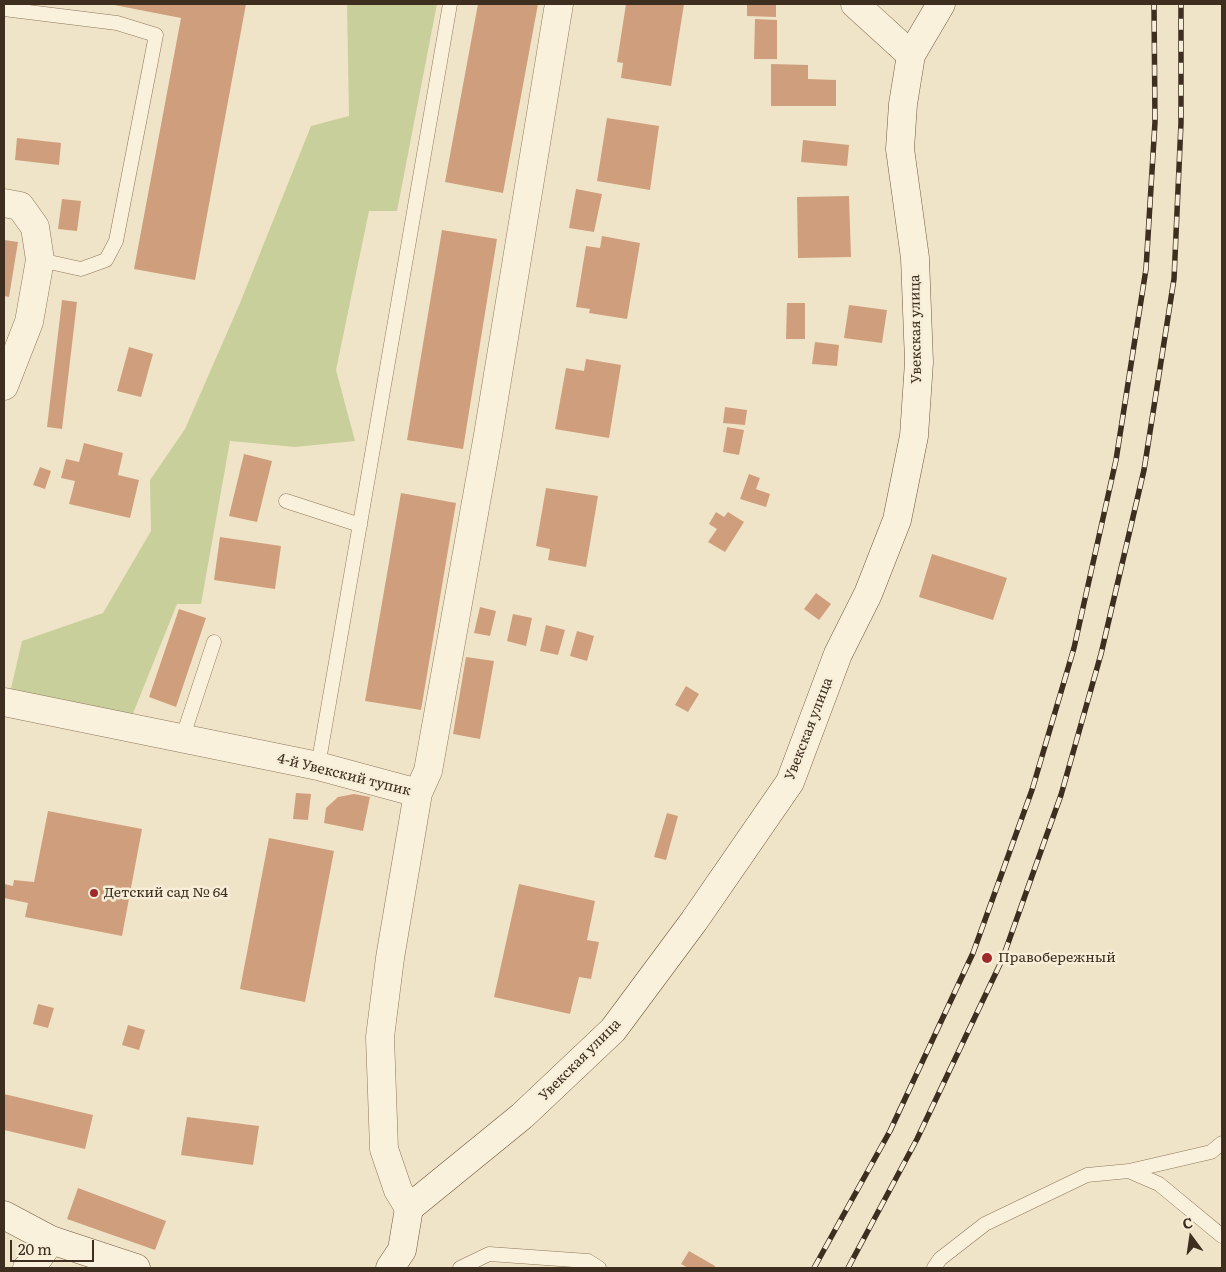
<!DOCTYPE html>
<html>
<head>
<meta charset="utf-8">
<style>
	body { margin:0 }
	#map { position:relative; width:1226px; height:1272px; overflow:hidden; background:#f0e4c8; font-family:Literata,serif }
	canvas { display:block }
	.frame { position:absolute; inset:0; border:5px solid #3d2e20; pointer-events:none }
	.north { position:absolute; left:1166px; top:1212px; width:50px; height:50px; -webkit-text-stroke:4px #f7eed8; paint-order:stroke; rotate:346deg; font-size:14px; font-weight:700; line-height:20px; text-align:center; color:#3d2e20 }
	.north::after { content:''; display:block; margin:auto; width:18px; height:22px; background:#3d2e20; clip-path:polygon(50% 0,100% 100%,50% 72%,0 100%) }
	.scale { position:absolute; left:10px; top:1240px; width:84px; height:22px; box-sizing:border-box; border:2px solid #3d2e20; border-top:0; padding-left:6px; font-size:15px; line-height:18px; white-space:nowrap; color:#3d2e20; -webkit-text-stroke:4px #f7eed8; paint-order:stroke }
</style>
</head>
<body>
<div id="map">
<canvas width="1226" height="1272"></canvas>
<div class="frame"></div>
<div class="north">С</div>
<div class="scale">20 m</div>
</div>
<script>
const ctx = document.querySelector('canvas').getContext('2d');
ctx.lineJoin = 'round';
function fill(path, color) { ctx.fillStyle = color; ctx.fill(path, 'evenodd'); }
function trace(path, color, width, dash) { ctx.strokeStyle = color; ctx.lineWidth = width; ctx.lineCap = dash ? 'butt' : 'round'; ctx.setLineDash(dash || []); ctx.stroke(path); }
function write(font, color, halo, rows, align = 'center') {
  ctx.font = font + ' Literata,serif'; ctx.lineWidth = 5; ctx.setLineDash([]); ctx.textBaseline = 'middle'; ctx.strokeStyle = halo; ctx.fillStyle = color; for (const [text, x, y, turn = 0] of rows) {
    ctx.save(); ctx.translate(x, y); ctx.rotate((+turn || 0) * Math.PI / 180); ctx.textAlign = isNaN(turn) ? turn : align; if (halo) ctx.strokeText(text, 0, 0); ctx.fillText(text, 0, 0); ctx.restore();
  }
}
fill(new Path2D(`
	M347,4H437L397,211H369L336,370L355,441L295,447L230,441L201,604H177L132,716L10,693L22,641L103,613L151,531L150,480L185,429L240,303L311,126L349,116Z`), '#c9cf9b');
fill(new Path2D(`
	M109,4H246L195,280L134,269L181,18Z
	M478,4H538L503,193L445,182Z
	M626,4H684L671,86L621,78L623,63L617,62Z
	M747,4H776V17L747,16Z
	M755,19L777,20V59H754Z
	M771,64L808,65V79L836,80V106H771Z
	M607,118L659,126L650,190L597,181Z
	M17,138L61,143L59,165L15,160Z
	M803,140L849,145L847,166L801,162Z
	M576,189L602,194L594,232L569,228Z
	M849,196L851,257L798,258L797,197Z
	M62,199L81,201L77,231L58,229Z
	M442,230L497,239L463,449L407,440Z
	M602,236L640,243L627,319L589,313L590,309L576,307L586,246L600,248Z
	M4,240L18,242L9,297L4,296Z
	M62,300L77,302L62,429L47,427Z
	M787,303H805V339H786Z
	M849,305L887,310L882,343L844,338Z
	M815,342L839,345L837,366L812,364Z
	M129,347L153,354L141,397L117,391Z
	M586,359L621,365L609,438L555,429L566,368L584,371Z
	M725,407L747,410L745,425L723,423Z
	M727,427L744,430L739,455L723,452Z
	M84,443L123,453L118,475L139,480L130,518L69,504L75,481L61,478L66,459L79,462Z
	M244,454L272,461L257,522L229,516Z
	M40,467L51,471L45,489L33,485Z
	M749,474L760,478L756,489L770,494L766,507L740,499Z
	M546,488L598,496L586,567L548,560L550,549L536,546Z
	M401,493L456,503L421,710L365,701Z
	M716,512L724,517L728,512L744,522L725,552L708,542L717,529L709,524Z
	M220,537L281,546L275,589L214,580Z
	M932,554L1007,578L993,620L919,597Z
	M816,593L831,604L819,620L804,609Z
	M480,607L496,611L490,636L474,633Z
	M179,609L206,618L176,707L149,697Z
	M513,614L532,618L526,646L507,641Z
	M546,625L565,630L558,655L540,651Z
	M577,631L594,636L587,661L570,656Z
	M466,657L494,661L480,739L453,734Z
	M686,686L699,694L688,712L675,705Z
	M296,793L311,794L308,820L293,819Z
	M354,794L370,797L363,831L324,823L326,808L338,797Z
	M48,811L142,829L122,936L25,917L28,903L4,898V884L13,886L14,880L34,882Z
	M667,813L678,816L666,860L654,857Z
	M269,838L334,851L305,1002L240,989Z
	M519,884L595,901L587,940L599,942L591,979L579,977L570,1014L494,997Z
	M38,1004L54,1008L48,1028L33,1024Z
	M128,1025L145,1030L139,1050L122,1045Z
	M4,1094L93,1115L85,1149L4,1130Z
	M187,1117L259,1126L253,1165L181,1155Z
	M78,1188L166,1221L155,1250L67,1219Z
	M689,1251L715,1266L714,1268H688L681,1264Z`), '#cf9f7d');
const lane = new Path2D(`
	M4,9L117,23L156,35L116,241L106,260L81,269L40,260
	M286,501L360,525
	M182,739L214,642
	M318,766L450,4
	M1129,1171L1211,1152L1222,1143
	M460,1268L489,1254L588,1261L599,1268
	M934,1268L940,1259L985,1224L1087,1175L1129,1171L1159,1184L1222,1236`);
const street = new Path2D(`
	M855,4L911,55
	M4,203L20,206L35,227L40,260L29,322L4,386
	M4,702L318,766L418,793L390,958L380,1037L384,1149L398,1190L409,1208
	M418,793L428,771L488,435L559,4
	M27,1268L36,1261L51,1240`);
const secondary = new Path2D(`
	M4,1215L51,1240L136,1268
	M390,1268L402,1250L409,1208L522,1116L613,1030L694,921L790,782L838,654L868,594L897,520L914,436L919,362L915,258L900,149L903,104L911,55L941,4`);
trace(lane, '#8d765c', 15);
trace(street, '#8d765c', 29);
trace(secondary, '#6f573f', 29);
trace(lane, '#faf1dc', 14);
trace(street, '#faf1dc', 28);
trace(secondary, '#faf1dc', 28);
const rail = new Path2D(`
	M814,1268L890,1131L973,953L1032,790L1074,648L1116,460L1146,269L1155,122L1154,4
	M848,1268L917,1139L1002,960L1061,795L1101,654L1144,470L1174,279L1181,123V4`);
trace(rail, '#3d2e20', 5.5);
trace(rail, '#f7eed8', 4, [11]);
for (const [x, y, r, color] of [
	[94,893,5,"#9e2a2b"],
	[987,958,6,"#9e2a2b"]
]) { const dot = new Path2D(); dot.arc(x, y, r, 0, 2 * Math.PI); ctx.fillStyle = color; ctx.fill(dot); trace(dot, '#f7eed8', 2); }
write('14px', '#3d2e20', '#f7eed8', [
	["Увекская улица",916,329,-91],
	["Увекская улица",809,729,-69],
	["4-й Увекский тупик",344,775,14],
	["Увекская улица",580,1060,-45]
]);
write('14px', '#3d2e20', '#f7eed8', [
	["Детский сад № 64",104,893],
	["Правобережный",998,958]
], 'left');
</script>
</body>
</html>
